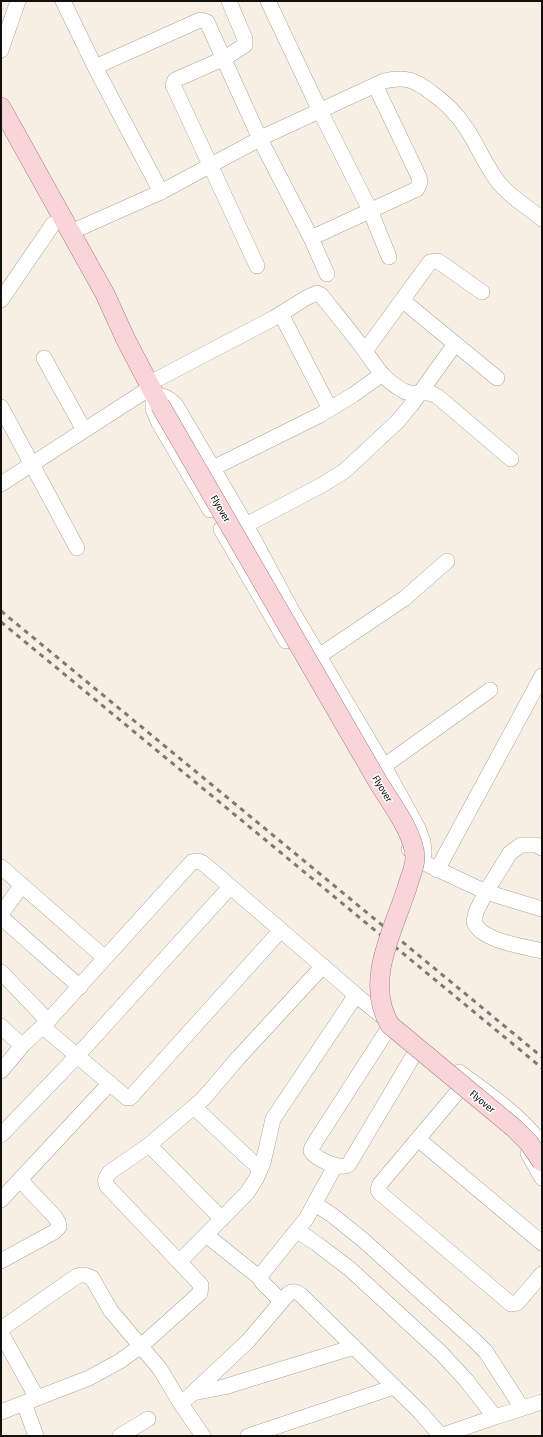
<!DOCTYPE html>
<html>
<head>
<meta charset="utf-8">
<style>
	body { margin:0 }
	#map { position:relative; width:543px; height:1437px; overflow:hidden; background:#f8efe4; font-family:"Fira Sans Condensed",sans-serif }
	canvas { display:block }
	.frame { position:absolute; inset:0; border:2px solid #120f0c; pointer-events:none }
</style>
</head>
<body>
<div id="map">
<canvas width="543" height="1437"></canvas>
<div class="frame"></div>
</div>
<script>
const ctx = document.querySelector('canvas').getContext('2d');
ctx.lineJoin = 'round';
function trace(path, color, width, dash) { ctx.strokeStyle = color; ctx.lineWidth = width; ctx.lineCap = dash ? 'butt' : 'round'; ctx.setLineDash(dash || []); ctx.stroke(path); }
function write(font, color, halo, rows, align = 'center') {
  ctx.font = font + ' "Fira Sans Condensed",sans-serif'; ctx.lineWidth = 3; ctx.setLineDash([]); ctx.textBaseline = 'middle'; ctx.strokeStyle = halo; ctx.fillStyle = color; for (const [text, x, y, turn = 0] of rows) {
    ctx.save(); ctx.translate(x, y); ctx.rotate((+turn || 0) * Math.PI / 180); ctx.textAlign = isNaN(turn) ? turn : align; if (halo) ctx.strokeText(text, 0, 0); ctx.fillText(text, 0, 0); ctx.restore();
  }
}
const minor = new Path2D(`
	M63,1L95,67L161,192
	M229,1L245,39V45L225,58L175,80L173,85L257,266
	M268,1L320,111L370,210L389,257
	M1,50L18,1
	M95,67L200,20L207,22L260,139L311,238L327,274
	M71,232L161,192L265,136L384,81C406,76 415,80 432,93C446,103 457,114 466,128C478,146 486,167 499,183C511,198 528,207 542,219
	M311,238L417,189L420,182L419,177L375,85
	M1,300L53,224
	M402,300L497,378
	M281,314L330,409
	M365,351L430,262L438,261L482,292
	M44,358L84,430
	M148,384L274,318L306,298L317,293L321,295C336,314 351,332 365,351C378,369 382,378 402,390C414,398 422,388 437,396L511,459
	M1,407L77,548
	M213,468L320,415L353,395L381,375
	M1,484L150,388
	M210,510L159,423L153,409V393C163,396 171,398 177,407L246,525L291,609L384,766L418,828L423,842L424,852L422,862
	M246,525L322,485L343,472L351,465L398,421L412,404L455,344
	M221,529L286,641
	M319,656L405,598L447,561
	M384,766L490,690
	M542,848L536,845H521L510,853L486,892L476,912L474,922C481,941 523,946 542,951
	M409,849L422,862L486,892L542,909
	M1,867L105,958
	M437,870L542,676
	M1,914L22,885
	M1,917L80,987
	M1,972L48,1021
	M1,1026L22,1046
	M43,1027L127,1098H130L281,930
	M388,1029L312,1147L311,1151C316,1159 341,1171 349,1164L415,1053
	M1,1071L22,1046L48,1021L192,862L198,861L203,863L356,995L389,1022
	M459,1072C488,1093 520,1115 542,1144
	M460,1089L380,1184L378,1190L380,1193L511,1304L517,1303L542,1274
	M195,1108L260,1169
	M1,1135L77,1056L230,887
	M418,1139L542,1243
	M149,1145L222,1219
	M528,1153L542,1178
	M1,1200L110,1083
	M315,1204L332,1215L362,1239L475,1341L486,1352L522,1408
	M298,1231L317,1244L350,1269L441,1353L466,1380L495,1417
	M206,1235L260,1278
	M1,1261L54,1232L59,1227L58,1222L55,1217L20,1180
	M180,1261L247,1193L256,1179L263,1163L273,1119L356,995
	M281,1301L262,1282L260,1276L306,1219L335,1166
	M1,1329L77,1276C83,1274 86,1275 92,1278L111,1311L160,1369L181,1404L203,1436
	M1,1333L37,1398
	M193,1393L224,1387L354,1347
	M24,1403L36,1436
	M181,1404L248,1341L288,1294C293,1290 296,1291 301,1295L420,1412L441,1436
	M1,1412L89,1378L120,1361L141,1346L200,1293L201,1285L107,1186C104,1180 106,1177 110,1172L149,1145L203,1099L239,1057L323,966
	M120,1436L148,1419
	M248,1436L394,1387
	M440,1436L495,1417L542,1402`);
const major = new Path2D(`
	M1,107L105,294L126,340L160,405`);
trace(minor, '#aca49a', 16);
trace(major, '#a67e80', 20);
trace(minor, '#fff', 15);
trace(major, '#f9d5d9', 19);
trace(new Path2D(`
	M1,611L542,1057
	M1,622L542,1068`), '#7f7972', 3, [5, 5]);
const majorBridge = new Path2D(`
	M160,405L378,782C390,802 415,834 415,858C415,868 409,879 407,888C393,931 364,982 390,1025L514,1128L529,1143L542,1162`);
trace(majorBridge, '#a67e80', 20, []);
trace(majorBridge, '#f9d5d9', 19);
write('10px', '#120f0c', '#fff', [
	["Flyover",220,509,60],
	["Flyover",382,789,59],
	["Flyover",482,1102,40]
]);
</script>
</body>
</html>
